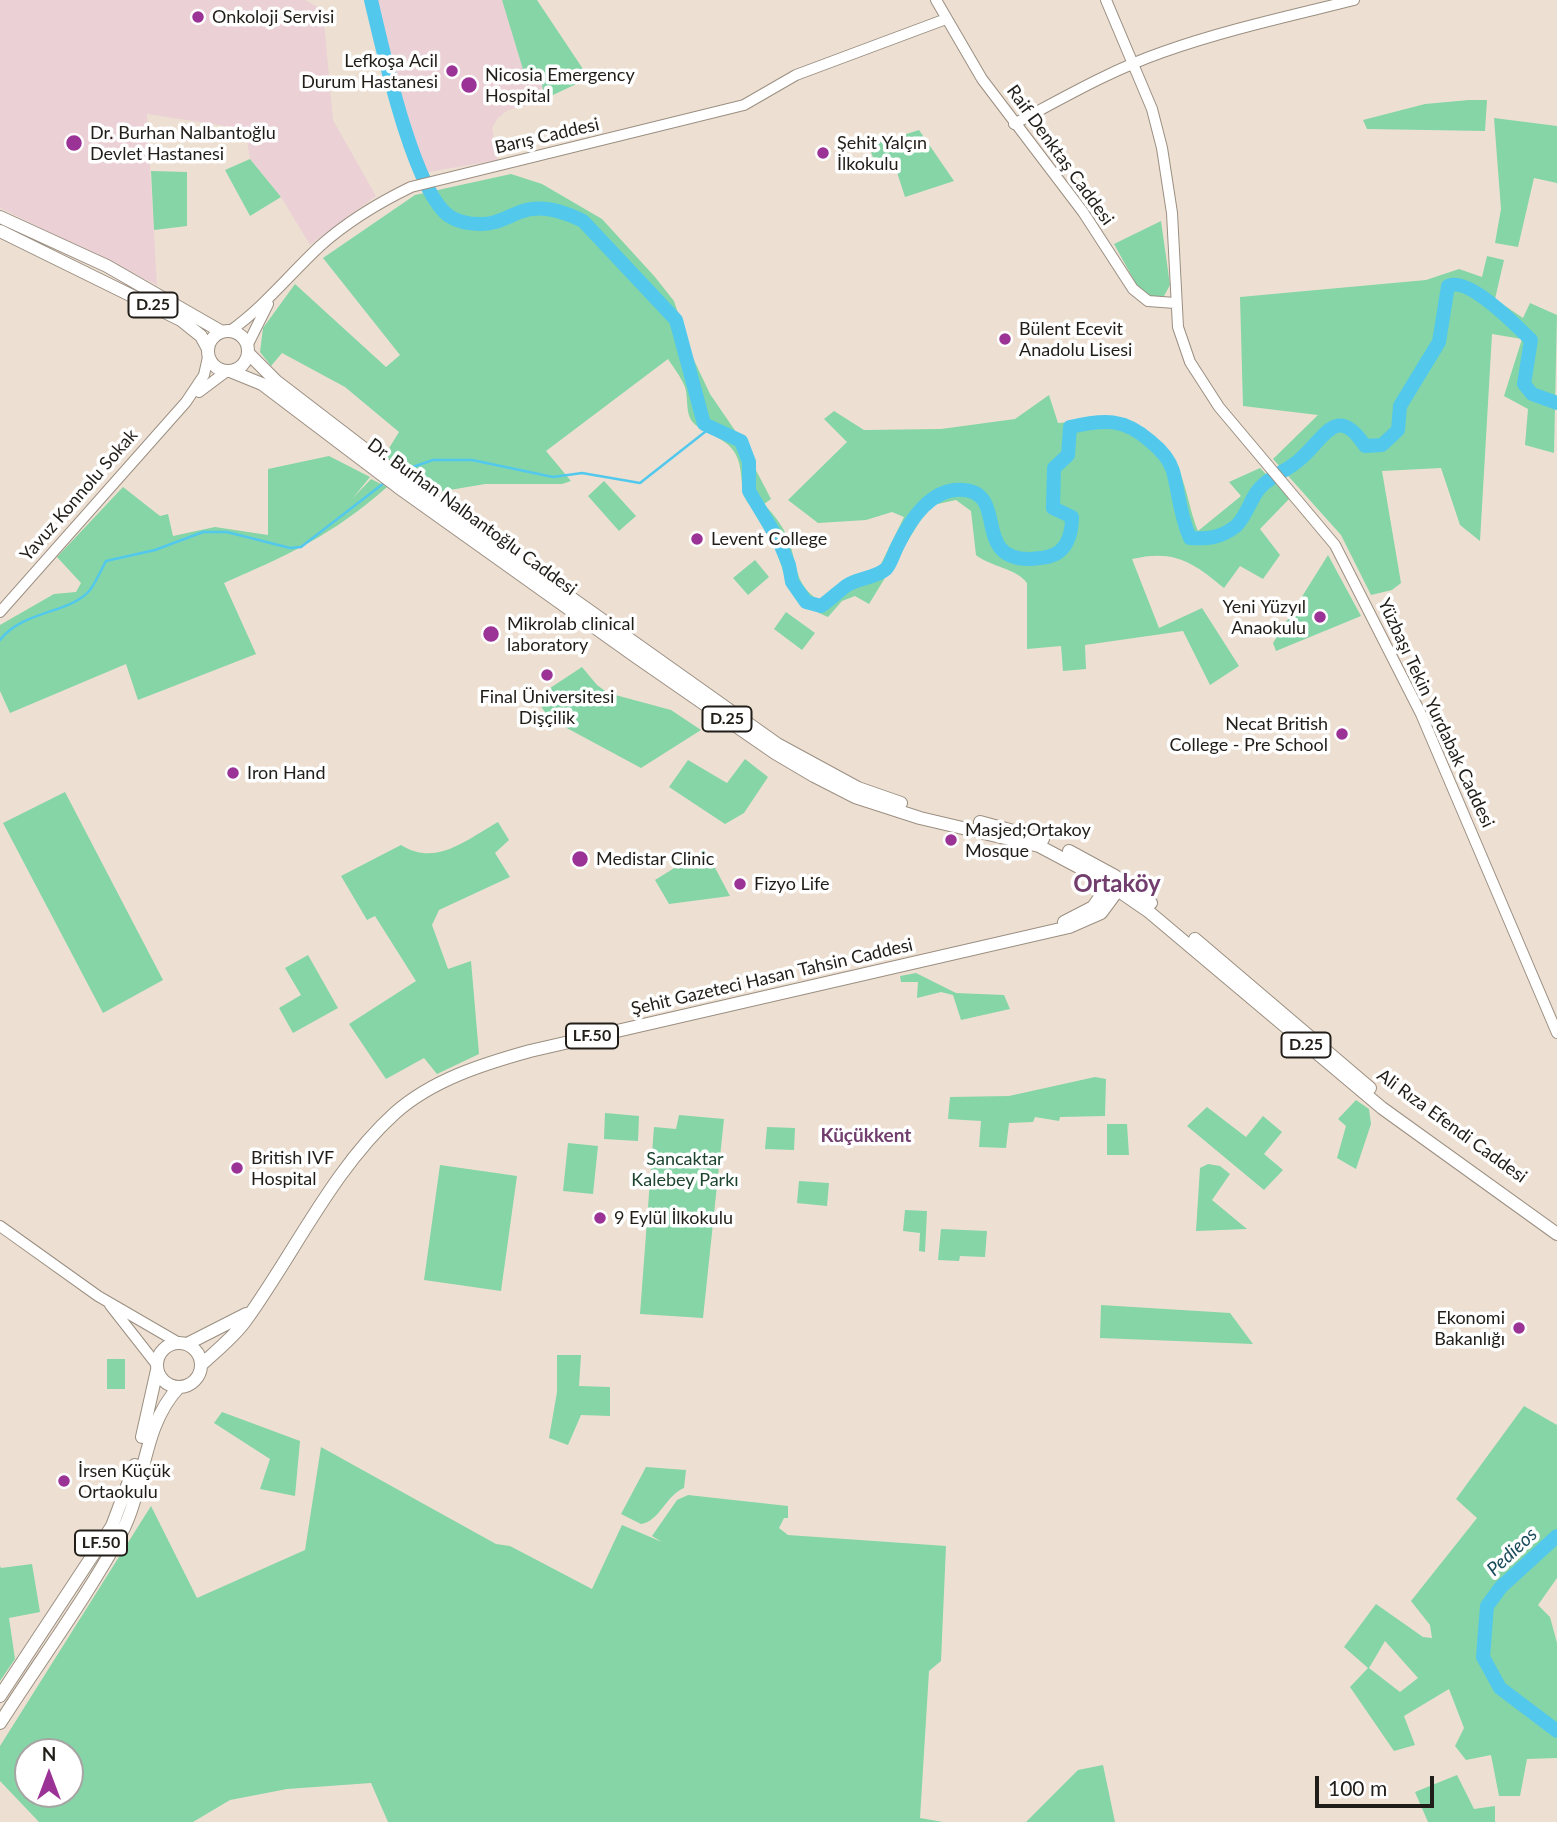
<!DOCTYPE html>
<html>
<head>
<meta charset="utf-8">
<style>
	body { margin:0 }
	#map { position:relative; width:1557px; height:1822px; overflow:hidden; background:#ede0d2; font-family:Lato,sans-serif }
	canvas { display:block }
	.north { position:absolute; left:14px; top:1738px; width:70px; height:70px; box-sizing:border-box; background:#fff; border:2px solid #a6a5a3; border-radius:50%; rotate:0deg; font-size:19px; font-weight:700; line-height:28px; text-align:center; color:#211d18 }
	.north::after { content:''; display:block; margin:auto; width:24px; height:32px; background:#9b3397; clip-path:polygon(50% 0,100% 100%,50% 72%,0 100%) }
	.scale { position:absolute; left:1315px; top:1776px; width:119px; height:32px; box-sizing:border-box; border:4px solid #211d18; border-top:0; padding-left:9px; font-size:21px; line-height:24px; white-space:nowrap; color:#211d18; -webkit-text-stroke:5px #fff; paint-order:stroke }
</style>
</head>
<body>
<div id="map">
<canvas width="1557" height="1822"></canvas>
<div class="north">N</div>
<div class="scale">100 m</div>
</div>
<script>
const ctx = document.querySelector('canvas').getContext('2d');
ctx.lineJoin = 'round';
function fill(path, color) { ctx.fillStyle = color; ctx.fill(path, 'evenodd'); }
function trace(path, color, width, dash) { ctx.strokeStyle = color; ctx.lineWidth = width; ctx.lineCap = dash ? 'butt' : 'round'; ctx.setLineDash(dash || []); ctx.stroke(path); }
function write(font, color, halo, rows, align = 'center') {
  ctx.font = font + ' Lato,sans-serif'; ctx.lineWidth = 7; ctx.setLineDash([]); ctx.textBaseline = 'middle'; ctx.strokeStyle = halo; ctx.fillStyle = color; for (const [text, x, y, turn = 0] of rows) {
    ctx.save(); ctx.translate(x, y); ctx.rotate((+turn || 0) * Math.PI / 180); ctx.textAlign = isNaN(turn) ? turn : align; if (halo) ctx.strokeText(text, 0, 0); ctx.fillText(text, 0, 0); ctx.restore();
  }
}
fill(new Path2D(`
	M0,0H305L323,10L333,120L376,196L310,245L281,197L250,159L245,129L147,114L157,285L0,208Z
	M369,0H502L525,75L539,74L544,93L536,103L508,110L498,118L492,128L498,160L423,173Z`), '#ebd1d5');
fill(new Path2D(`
	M502,0H537L589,78L536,103L544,93L539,74L525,76Z
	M1469,100H1487L1485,131L1367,129L1363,120L1425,104Z
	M1494,118L1557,126V183L1534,178L1518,247L1495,243L1501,209Z
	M919,130L954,181L905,197L894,163L877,169L869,146Z
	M250,159L281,197L250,216L225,170Z
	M151,171L187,172V226L154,230Z
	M511,174L542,184L602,219L655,277L674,301L693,358L710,394L736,432L771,499L764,504C776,517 786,530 791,547C797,570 797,585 818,600L828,599L844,580L868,573L881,564L904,517L892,512L866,520L818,523L788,500L847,442L824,419L834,411L864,430L941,429L1015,419L1049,395L1058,423L1126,418C1139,428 1154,437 1165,449C1186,470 1187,505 1198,531L1241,496L1229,482L1260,468L1290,498L1260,529L1280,555L1263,579L1240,566L1224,588C1193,562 1174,549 1132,559L1159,628L1202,608L1239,666L1210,685L1183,631L1085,645L1086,669L1063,671L1061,646L1027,649V583C1016,568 991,567 976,555L971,511L956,500L933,505L923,516L869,604L855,596L842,601L828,617C778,596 787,566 766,525C761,514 747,506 744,495C740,481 743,467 735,453C725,435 696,432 690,418C686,409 688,396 685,387C681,377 674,368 668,359L546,451L571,481L562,484H485L432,493L383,458L399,432L345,387L282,353L271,366L260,352L263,328L295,284L386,367L400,355L323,258L415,195Z
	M1161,221L1170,285L1164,296L1154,298L1141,293L1114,244Z
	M1487,256L1504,260L1495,299L1523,318L1530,303L1557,315L1554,453L1525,445L1528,409L1504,396L1522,339L1492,334L1480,541L1460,525L1441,468L1382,471L1401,583L1392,590L1371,595L1341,535L1273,459L1318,415L1243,406L1240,297L1426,280L1459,269L1482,277Z
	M329,456L370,477L353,498L371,479L387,487C333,535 288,555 224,583L256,654L138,700L126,664L10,713L0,691V625L54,594L76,592L81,583L57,557L123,487L160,516L168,514L173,536L215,527L268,535V469Z
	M604,481L636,516L619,531L588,496Z
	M1328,555L1361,616L1276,651L1273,643Z
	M755,560L769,577L748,595L733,578Z
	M786,612L815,633L802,650L774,629Z
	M582,667L597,685L608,693L671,710L701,730L641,768L550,719L535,698Z
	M745,759L768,777L744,813L725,824L669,787L688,760L727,783Z
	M65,792L163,980L103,1013L3,823Z
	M498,822L509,840L495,853L510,877L439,910L432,925L448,969L471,961L479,1054L437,1074L424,1058L386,1079L349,1024L416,981L375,916L367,920L341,876L401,845C436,867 466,840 498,822Z
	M705,849L730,896L669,904L655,880Z
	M308,955L338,1008L293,1033L279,1008L301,995L285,968Z
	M916,973L956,993L1004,995L1010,1009L961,1020L953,995L941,992L917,998L918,982H901L900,976Z
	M1095,1077L1106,1079L1105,1116L1060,1117L1059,1121L1035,1117L1033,1122L1009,1123L1006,1148L979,1147L981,1121L948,1119L950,1097L1009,1096Z
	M1356,1100L1369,1109L1371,1124L1356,1169L1337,1158L1346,1126L1338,1119Z
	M1207,1107L1246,1137L1263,1116L1282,1132L1264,1154L1283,1170L1264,1190L1187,1126Z
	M605,1113L639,1116L638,1141L604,1139Z
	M679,1115L724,1119L703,1318L640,1314L654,1127L676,1129Z
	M1107,1124H1127L1129,1155H1107Z
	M767,1127L795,1128L794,1150L765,1149Z
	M568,1143L598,1146L593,1194L563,1191Z
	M1208,1164L1220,1166L1230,1174L1212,1200L1247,1229L1196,1231L1200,1168Z
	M440,1165L517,1176L501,1291L424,1280Z
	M799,1181L829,1183L827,1206L797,1203Z
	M905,1210L927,1211L925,1252L919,1251L920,1233L903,1231Z
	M941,1229L987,1231L985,1257L960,1256L959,1261L938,1260Z
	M1101,1305L1230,1313L1253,1344L1100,1338Z
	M557,1355H581L579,1386L610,1387V1416L581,1415L568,1445L549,1438L557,1392Z
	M107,1359H125V1389H107Z
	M1524,1406L1557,1425V1578L1538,1605L1550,1617L1557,1643V1758L1527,1759L1520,1796H1499L1491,1755L1466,1760L1455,1746L1464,1728L1449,1689L1404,1716L1415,1745L1394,1751L1350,1687L1368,1668L1344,1647L1376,1604L1423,1637L1432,1638L1430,1625L1411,1601L1477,1518L1456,1499ZM1385,1641L1418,1678L1400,1692L1369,1668Z
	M222,1412L300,1441L295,1496L260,1489L270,1459L214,1423Z
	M321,1447L496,1544L510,1546L592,1589L622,1525L662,1542L652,1536L677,1500L688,1495L788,1506V1518H784L779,1528L788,1535L946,1546L941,1661L929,1671L920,1818L943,1822H388L371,1783L287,1789L230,1800L193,1822H39L0,1781V1746L151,1506L197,1598L305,1550ZM28,1752H70V1794H28Z
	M646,1467L686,1470L684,1488C666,1495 660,1521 641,1524L621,1514Z
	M32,1564L40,1612L9,1618L15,1659L0,1681V1566L1,1568Z
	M1103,1765L1115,1822H1026L1078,1770Z
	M1457,1775L1474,1809L1495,1806V1822H1428L1415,1792Z`), '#85d5a7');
trace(new Path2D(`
	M401,471L433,460H472L553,477L582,473L640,483L710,428
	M0,640C23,610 70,614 90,590C96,582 101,570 106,561L155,550L203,532H227L290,548L301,547L384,483`), '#53c8ed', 2.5);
trace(new Path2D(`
	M371,0C382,46 413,190 449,216C458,222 469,224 480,224C494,225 507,217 520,212C540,204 565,212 583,221L676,320L704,424L741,441L749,462V491L779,541L789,565L792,582L806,602L821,606C830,600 838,592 846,586C857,578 876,578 886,569C891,564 894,552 898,545C910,520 932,486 964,490C1008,494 972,559 1029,559C1040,558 1052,558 1060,551C1070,542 1072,530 1072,517L1053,508L1054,468L1068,455L1070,427C1104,419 1124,418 1150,441C1160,449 1169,458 1173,471C1179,494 1180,516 1190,538C1208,539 1221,538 1236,526C1246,517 1250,500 1259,489C1270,476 1285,472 1298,461C1325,439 1336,402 1365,446L1382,445L1398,430L1400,406L1439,342L1448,286C1468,276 1516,325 1531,340L1524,384L1532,394L1557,403
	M1557,1536L1501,1587L1487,1606L1483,1657L1500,1688L1557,1731`), '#53c8ed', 14);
const secondary = new Path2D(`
	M936,0L982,79L1083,212L1133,289L1148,301L1175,303
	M1106,0L1152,109L1162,148L1172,213L1178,327L1190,362L1219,407L1335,545L1421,714L1557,1033
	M1014,124C1063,98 1111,70 1163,52C1225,30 1290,16 1354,0
	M230,331C264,307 290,274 320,246C348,221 378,203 411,187L744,105L796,75L946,19
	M247,346L268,304
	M199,392L227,371
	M0,612L186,402L204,375L208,357
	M0,1226L98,1296L179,1343
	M110,1305L157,1365`);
const primary = new Path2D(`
	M0,217L107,266L222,332
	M0,231L181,320L201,336L208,349
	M208 351a20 20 0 1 1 40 0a20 20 0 1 1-40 0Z
	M248,353L276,381L405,480L777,744L858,788L901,803
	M230,371L262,384L398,487L635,656L775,753L814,776L855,797L920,818L1039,846L1103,880L1148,911L1382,1108L1557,1234
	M980,822L1043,839
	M1069,851L1115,876L1151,903
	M1064,922L1093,907L1114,877
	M1195,939L1370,1088
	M157 1365a22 22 0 1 1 44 0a22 22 0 1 1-44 0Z
	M187,1344L246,1314
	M201,1365C216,1351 235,1336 246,1320C295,1252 333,1169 395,1113C432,1080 483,1064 530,1051L1069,927L1101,913L1121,886
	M142,1437L157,1370
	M0,1696L112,1526L135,1465
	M0,1723C39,1662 87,1597 121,1534C146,1487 141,1427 179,1387`);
trace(secondary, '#9b8f82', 12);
trace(primary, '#9b8f82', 14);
trace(secondary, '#fff', 10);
trace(primary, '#fff', 12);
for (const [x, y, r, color] of [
	[198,17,7,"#9b3397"],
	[452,71,7,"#9b3397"],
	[469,85,9,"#9b3397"],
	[74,143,9,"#9b3397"],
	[823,153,7,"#9b3397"],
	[1005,339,7,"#9b3397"],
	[697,539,7,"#9b3397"],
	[1320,617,7,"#9b3397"],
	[491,634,9,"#9b3397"],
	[547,675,7,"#9b3397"],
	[1342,734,7,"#9b3397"],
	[233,773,7,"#9b3397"],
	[951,840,7,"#9b3397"],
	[580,859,9,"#9b3397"],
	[740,884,7,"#9b3397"],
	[237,1168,7,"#9b3397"],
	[600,1218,7,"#9b3397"],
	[1519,1328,7,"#9b3397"],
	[64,1481,7,"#9b3397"]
]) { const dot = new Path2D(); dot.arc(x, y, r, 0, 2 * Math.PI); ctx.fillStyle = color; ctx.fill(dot); trace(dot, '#fff', 2.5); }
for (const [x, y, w] of [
	[153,305,49],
	[727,719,49],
	[592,1036,52],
	[1306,1045,49],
	[101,1543,52]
]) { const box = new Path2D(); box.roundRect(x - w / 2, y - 12.5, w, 25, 5); ctx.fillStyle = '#fff'; ctx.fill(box); trace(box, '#211d18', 2); }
write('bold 16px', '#211d18', null, [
	["D.25",153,305],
	["D.25",727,719],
	["LF.50",592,1036],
	["D.25",1306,1045],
	["LF.50",101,1543]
]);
write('18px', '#211d18', '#fff', [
	["Onkoloji Servisi",212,17],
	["Lefkoşa Acil",438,61,"right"],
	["Durum Hastanesi",438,82,"right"],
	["Nicosia Emergency",485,75],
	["Hospital",485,96],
	["Dr. Burhan Nalbantoğlu",90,133],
	["Devlet Hastanesi",90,154],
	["Şehit Yalçın",837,143],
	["İlkokulu",837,164],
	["Bülent Ecevit",1019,329],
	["Anadolu Lisesi",1019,350],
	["Levent College",711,539],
	["Yeni Yüzyıl",1306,607,"right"],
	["Anaokulu",1306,628,"right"],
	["Mikrolab clinical",507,624],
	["laboratory",507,645],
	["Final Üniversitesi",547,697,"center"],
	["Dişçilik",547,718,"center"],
	["Necat British",1328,724,"right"],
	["College - Pre School",1328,745,"right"],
	["Iron Hand",247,773],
	["Masjed;Ortakoy",965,830],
	["Mosque",965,851],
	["Medistar Clinic",596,859],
	["Fizyo Life",754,884],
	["British IVF",251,1158],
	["Hospital",251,1179],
	["9 Eylül İlkokulu",614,1218],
	["Ekonomi",1505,1318,"right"],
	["Bakanlığı",1505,1339,"right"],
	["İrsen Küçük",78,1471],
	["Ortaokulu",78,1492]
], 'left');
write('18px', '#211d18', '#fff', [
	["Barış Caddesi",547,136,-13],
	["Raif Denktaş Caddesi",1060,155,54],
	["Yavuz Konnolu Sokak",79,495,-49],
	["Dr. Burhan Nalbantoğlu Caddesi",472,517,36],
	["Yüzbaşı Tekin Yurdabak Caddesi",1436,713,65],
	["Şehit Gazeteci Hasan Tahsin Caddesi",772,977,-13],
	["Ali Rıza Efendi Caddesi",1452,1126,36]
]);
write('18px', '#1c442f', '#fff', [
	["Sancaktar",685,1159],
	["Kalebey Parkı",685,1180]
]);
write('bold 19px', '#723e6e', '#fff', [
	["Küçükkent",866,1136]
]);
write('italic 19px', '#194b5b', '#fff', [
	["Pedieos",1512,1552,-43]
]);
write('bold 24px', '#723e6e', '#fff', [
	["Ortaköy",1117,884]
]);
</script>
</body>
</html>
